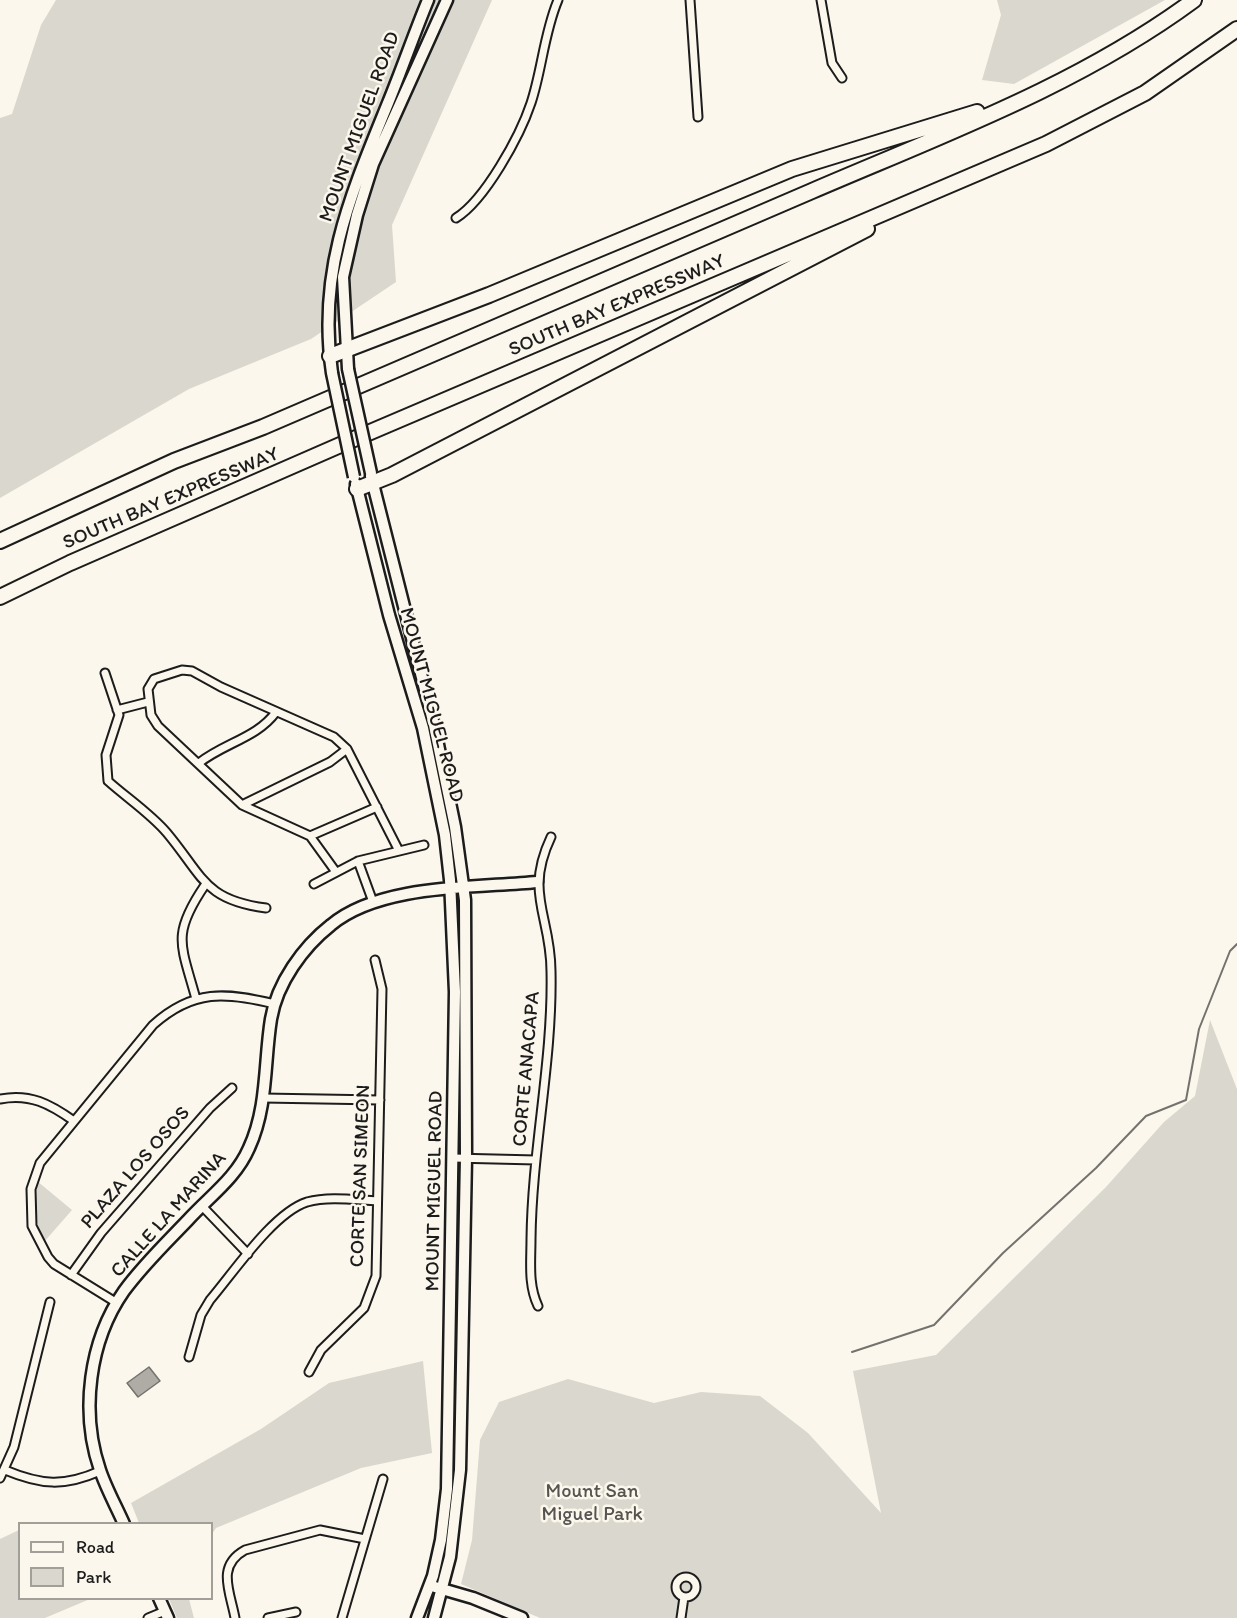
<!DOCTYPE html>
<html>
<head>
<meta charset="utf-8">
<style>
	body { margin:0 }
	#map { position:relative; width:1237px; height:1618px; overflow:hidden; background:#fbf7ec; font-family:Itim,sans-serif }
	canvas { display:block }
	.legend { position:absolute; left:18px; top:1522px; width:195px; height:78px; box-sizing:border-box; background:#fbf7ec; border:2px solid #a29f99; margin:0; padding:8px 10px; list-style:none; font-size:18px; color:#1c1c1c }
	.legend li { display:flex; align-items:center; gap:12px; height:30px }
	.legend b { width:30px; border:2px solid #a29f99 }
</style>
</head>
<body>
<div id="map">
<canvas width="1237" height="1618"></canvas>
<ul class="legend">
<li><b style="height:8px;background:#fbf7ec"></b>Road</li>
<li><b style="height:16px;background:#dad7ce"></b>Park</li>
</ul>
</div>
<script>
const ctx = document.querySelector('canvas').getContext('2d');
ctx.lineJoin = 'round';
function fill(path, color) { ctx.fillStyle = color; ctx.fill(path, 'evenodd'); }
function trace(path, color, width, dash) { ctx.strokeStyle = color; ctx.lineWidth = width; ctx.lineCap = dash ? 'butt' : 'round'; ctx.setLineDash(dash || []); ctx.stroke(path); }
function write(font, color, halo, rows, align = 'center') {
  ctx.font = font + ' Itim,sans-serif'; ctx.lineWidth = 5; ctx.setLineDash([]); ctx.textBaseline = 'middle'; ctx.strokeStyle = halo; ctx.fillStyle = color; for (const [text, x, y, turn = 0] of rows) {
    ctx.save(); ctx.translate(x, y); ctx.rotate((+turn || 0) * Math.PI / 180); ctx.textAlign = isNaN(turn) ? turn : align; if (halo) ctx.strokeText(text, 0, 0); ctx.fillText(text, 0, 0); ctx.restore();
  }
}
fill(new Path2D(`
	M56,0H492L392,225L396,282L311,339L189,389L0,498V118L12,114L41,25Z
	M997,0H1165L1014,84L982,80L1001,15Z
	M1210,1020L1237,1089V1618H540L461,1584L472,1540L480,1440L499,1402L568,1379L654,1403L701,1392L760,1396L808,1433L881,1513L853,1371L936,1355L1106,1187L1164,1122L1195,1096Z
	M37,1181L72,1210L44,1242L35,1217Z
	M423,1361L432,1453L361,1468L216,1528L212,1534V1524L139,1523L131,1503L261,1429L329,1383Z
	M19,1530L20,1598L90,1599L45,1618H0V1539Z
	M169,1599H189L194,1618H177Z`), '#dad7ce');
const water = new Path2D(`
	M149,1367L160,1381L138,1397L127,1383Z`);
fill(water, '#afaca5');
trace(water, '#74726e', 1.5);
trace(new Path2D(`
	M852,1352L934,1325L1003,1253L1096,1168L1146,1116L1186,1100L1199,1029L1230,951L1237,944`), '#74726e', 2);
const street = new Path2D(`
	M690,0L698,117
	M821,0L832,63L842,78
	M456,218C485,200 520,136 531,103C542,70 544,33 558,0
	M105,673L119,715L106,755L108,781C127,798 151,814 167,833C203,876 204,900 266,908
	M117,710L148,702
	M199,763C224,743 257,738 276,712
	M242,805L330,762L347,749
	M310,836L377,807
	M358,861L373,902
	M336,872L310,836L242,805L158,726L151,715L148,689L154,679L182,670L192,671L221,687L334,737L347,749L398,849
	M314,884L358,861L424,845
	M196,999C181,944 171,935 205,885
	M263,1098L380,1100
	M0,1099C30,1093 50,1104 74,1121
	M453,1158L536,1160
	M201,1205L248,1254
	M71,1275L101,1233L210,1108L232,1088
	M117,1303L54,1264L48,1257L32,1226L31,1189L40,1163L153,1025C193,989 226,992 275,1004
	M538,1306C528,1285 531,1262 531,1239C532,1149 553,1060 551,971C551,916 524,894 551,837
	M189,1357L201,1315L210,1300C234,1272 273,1213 307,1202C329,1196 355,1200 377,1201
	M309,1372L321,1350L364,1308L376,1276L382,989L375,960
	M5,1470C41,1485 64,1487 100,1471
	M0,1478L14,1447L50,1302
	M676 1587a10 10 0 1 1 20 0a10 10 0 1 1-20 0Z
	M148,1618L165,1611
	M235,1618C230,1591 216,1566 245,1550L320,1530L365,1539
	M268,1618L296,1612
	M342,1618L383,1479
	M681,1618L684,1597`);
const secondary = new Path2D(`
	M348,369L343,277L357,215L373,164L447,0
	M332,373C317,271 351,194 388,103C402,69 414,34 428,0
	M371,476L434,725L455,827L465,900L466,1158L460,1470L450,1557L434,1618
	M356,484L389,615L423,728L445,835L450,880L455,992L447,1489L441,1540L433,1576L417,1618
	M124,1524C116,1506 106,1488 100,1470C80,1412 89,1341 124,1291C143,1265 166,1243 188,1220C210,1196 236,1178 249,1148C268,1107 264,1062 271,1019C277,983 303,947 331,925C380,884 475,888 537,882
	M435,1587L473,1598L522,1618
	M159,1598L168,1618`);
const highway = new Path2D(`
	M330,356L489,295L792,169L977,112
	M357,489L392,475L867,229
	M0,541L174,461L263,427C446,348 629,269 812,191C942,135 1079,85 1194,0
	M0,597L70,563L354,439L1046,144L1145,93L1237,29`);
trace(street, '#1c1c1c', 11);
trace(secondary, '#1c1c1c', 15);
trace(highway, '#1c1c1c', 18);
trace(street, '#fbf7ec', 7);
trace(secondary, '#fbf7ec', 10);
trace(highway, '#fbf7ec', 14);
const secondaryBridge = new Path2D(`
	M348,369L371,473
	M332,373L354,477`);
trace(secondaryBridge, '#1c1c1c', 15, []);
trace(secondaryBridge, '#fbf7ec', 10);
write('20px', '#1c1c1c', '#fbf7ec', [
	["MOUNT MIGUEL ROAD",360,127,-70],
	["SOUTH BAY EXPRESSWAY",617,306,-23],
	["SOUTH BAY EXPRESSWAY",171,499,-23],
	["MOUNT MIGUEL ROAD",431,705,75],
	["CORTE ANACAPA",527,1069,-85],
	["PLAZA LOS OSOS",136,1168,-49],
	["CORTE SAN SIMEON",361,1176,-88],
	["MOUNT MIGUEL ROAD",435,1191,-89],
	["CALLE LA MARINA",169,1215,-48]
]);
write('20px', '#555451', '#fbf7ec', [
	["Mount San",592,1492],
	["Miguel Park",592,1515]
]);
</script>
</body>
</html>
